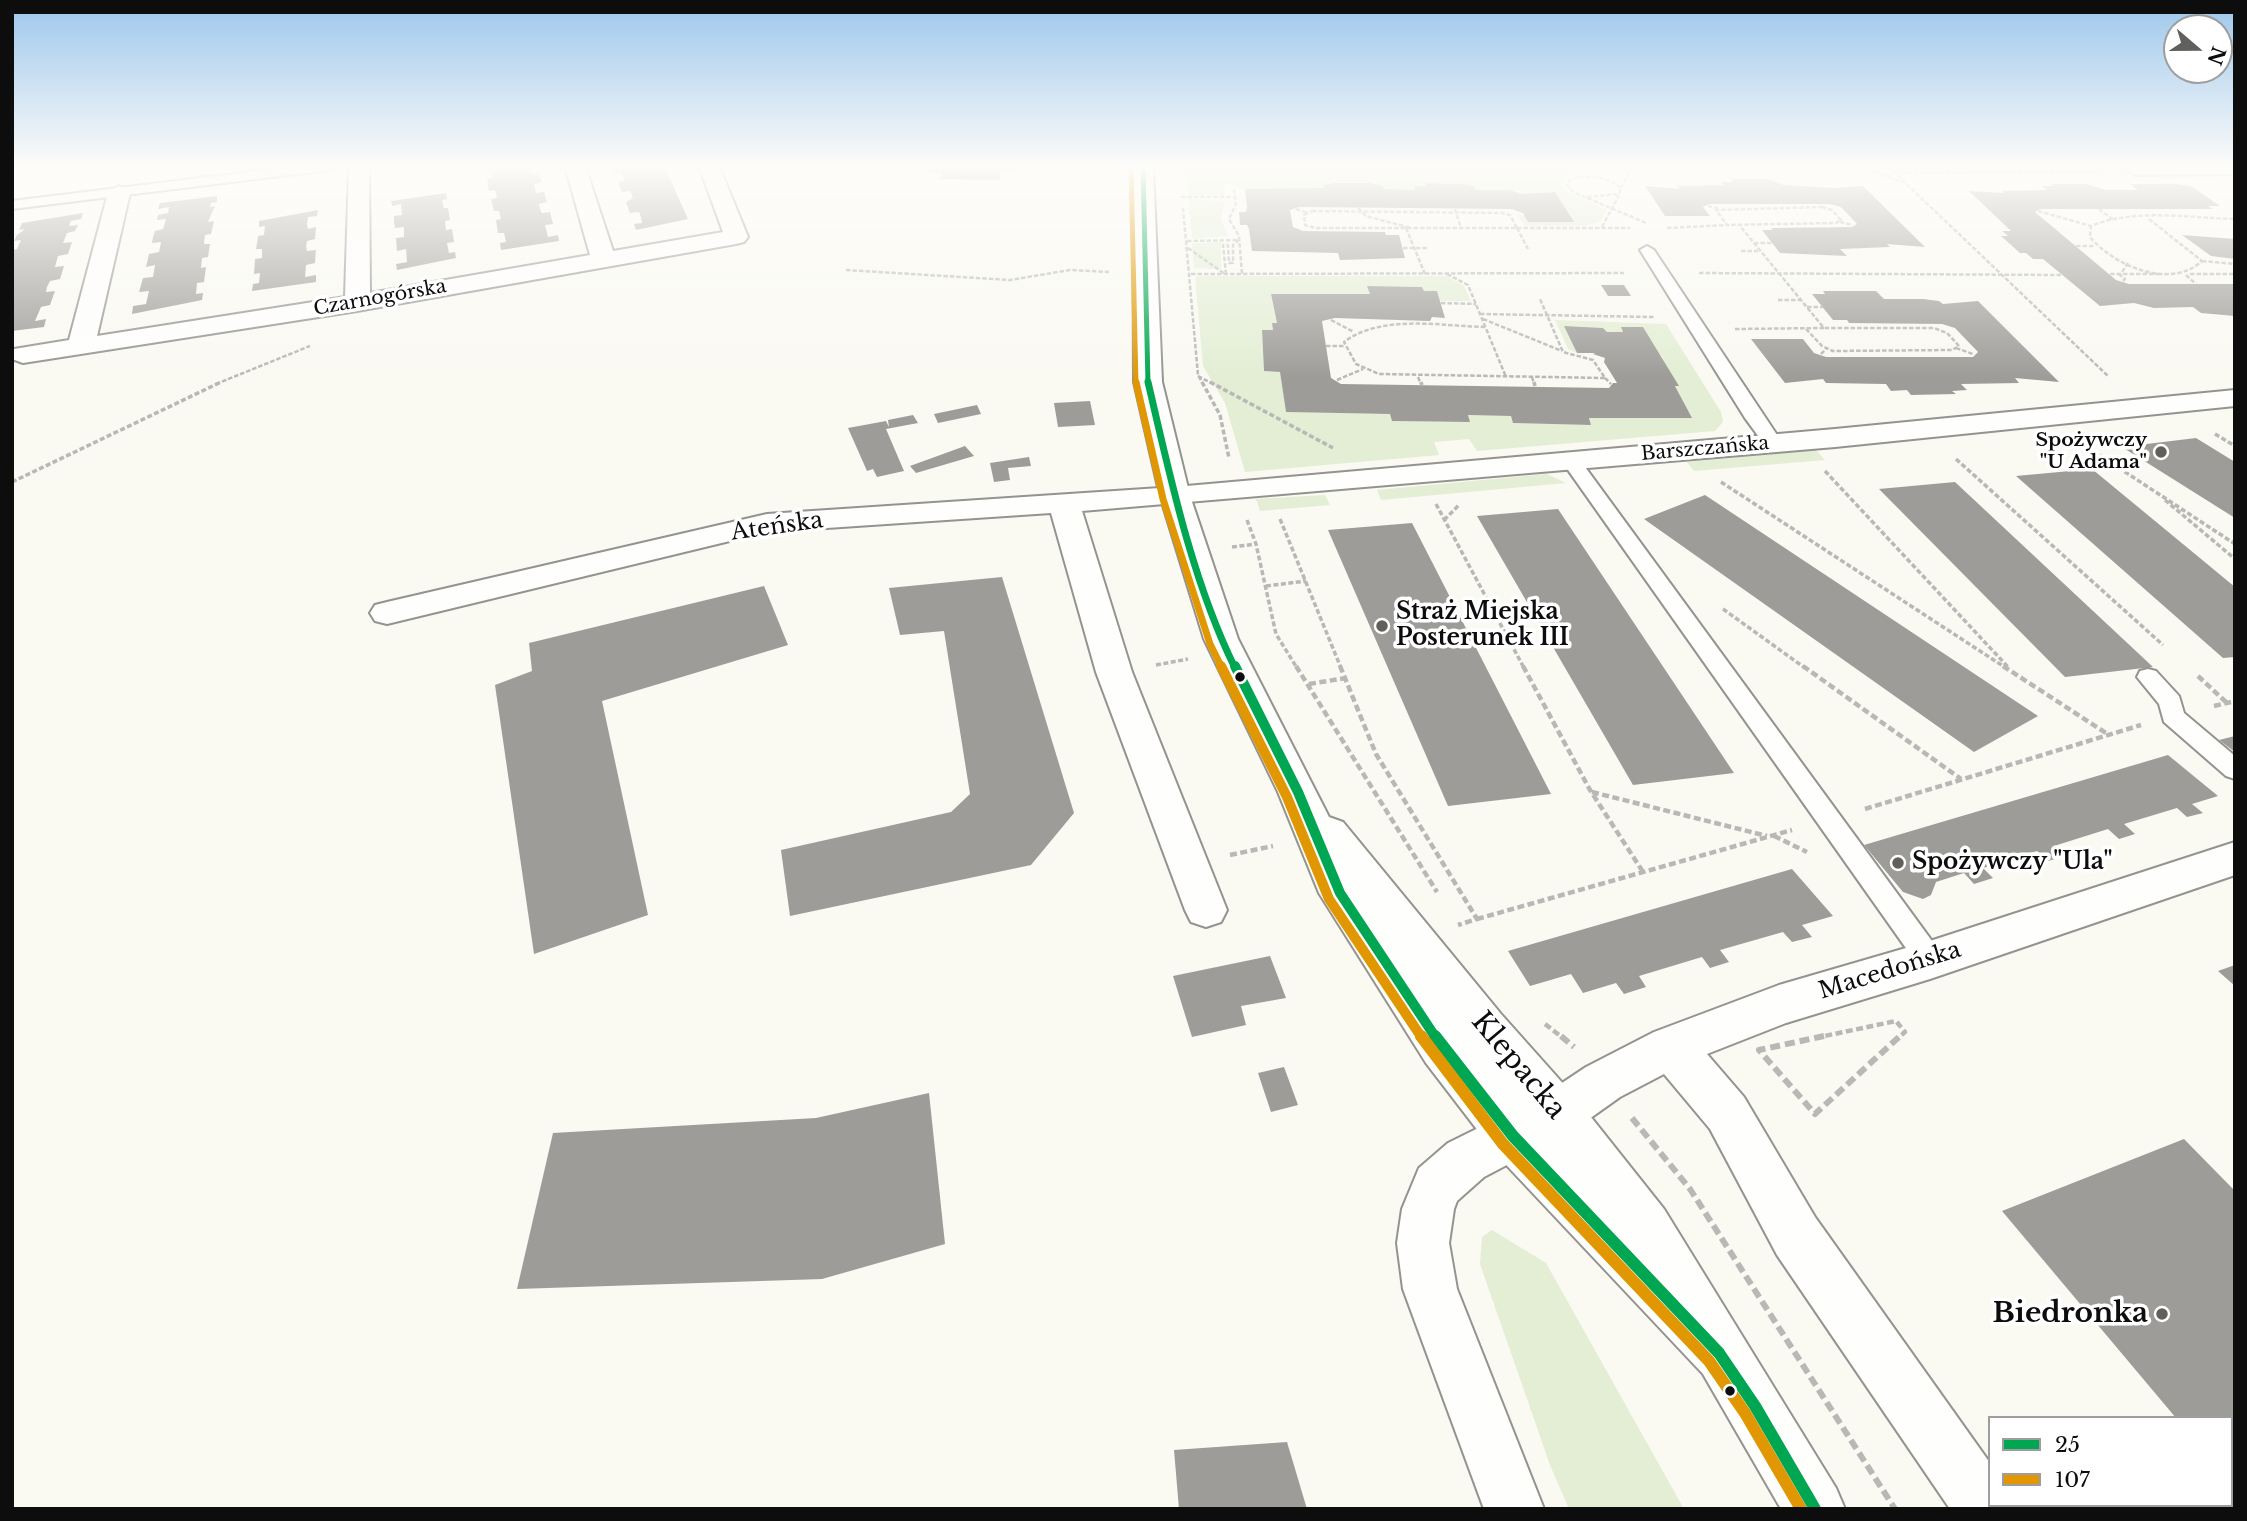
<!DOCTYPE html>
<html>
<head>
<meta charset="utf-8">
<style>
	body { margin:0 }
	#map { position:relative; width:2247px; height:1521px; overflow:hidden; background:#faf9f2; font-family:"Libre Baskerville",serif }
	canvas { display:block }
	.frame { position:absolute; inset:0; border:14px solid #0d0d0d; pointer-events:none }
	.legend { position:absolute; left:1988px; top:1416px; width:245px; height:91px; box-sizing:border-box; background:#fff; border:2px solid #9e9e9e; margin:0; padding:9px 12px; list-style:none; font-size:21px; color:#0d0d0d }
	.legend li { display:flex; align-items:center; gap:14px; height:35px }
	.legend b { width:35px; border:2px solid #9e9e9e }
	.north { position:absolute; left:2163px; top:14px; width:70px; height:70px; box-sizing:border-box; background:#fff; border:2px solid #9e9e9e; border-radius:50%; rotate:110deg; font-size:19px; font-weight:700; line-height:28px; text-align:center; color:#0d0d0d }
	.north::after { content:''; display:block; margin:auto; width:24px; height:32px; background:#60605d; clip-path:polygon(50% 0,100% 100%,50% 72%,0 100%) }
</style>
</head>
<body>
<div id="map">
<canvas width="2247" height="1521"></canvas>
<div class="frame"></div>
<ul class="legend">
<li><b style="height:9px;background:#00a651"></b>25</li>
<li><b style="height:9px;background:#e09701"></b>107</li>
</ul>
<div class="north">N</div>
</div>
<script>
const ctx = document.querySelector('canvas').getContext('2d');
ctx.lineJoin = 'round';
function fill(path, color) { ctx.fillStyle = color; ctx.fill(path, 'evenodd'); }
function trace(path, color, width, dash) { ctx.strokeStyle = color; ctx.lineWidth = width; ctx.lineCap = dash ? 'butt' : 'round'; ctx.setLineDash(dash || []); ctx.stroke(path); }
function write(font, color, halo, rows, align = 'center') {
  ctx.font = font + ' "Libre Baskerville",serif'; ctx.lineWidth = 7; ctx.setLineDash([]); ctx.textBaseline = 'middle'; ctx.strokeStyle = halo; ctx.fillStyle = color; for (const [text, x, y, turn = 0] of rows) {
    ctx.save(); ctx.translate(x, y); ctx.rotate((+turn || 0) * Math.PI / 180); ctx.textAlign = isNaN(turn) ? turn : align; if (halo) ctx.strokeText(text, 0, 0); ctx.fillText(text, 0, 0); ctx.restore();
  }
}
fill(new Path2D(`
	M1185,166L1579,173L1568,176L1561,184L1570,193L1607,210L1600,222L1583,226H1525L1516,214L1524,215L1528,222H1573L1555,192L1523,194L1522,191L1476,190L1461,184L1414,186L1415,190L1384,189L1383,186C1363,185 1345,181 1324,185V188L1245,189L1225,183L1224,196L1188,195Z
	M1188,199L1225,201L1221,219L1228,236L1192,239Z
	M1223,242L1221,244V269L1194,268L1192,243Z
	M1200,276H1447L1464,286L1471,301H1440L1437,291H1424L1421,287L1368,286L1370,294L1271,295L1277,323H1272L1273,330H1262L1264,371L1280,372L1286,412L1390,414L1393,421L1469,422L1468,415L1511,416L1514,423L1590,425L1589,418H1691L1661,355L1621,328L1623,332H1607L1603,328L1565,326L1577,353L1568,349L1555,320L1666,324L1721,412L1723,422L1715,431L1477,451L1469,439L1434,442L1439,455L1245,472L1225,403L1203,366L1195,277Z
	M1816,450L1825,460L1694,471L1687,462Z
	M1547,474L1566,483L1381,500L1377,490Z
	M1325,495L1330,505L1260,511L1256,499Z
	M1492,1230L1546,1263L1684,1509H1569L1550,1465L1480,1264L1482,1237Z`), '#e3eed4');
fill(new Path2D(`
	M485,166H529L531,173L539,172L542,182L534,184L536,193L544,192L547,202L539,204L540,209L542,213L550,212L553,224L545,225L548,237L558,235L559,241L501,250L500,243L506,242L505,237L504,233H498L496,220L501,219L499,211H494L491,199L497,198L495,190L489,191L487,179L493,178L491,170L486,171Z
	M611,166H664L688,219L636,230L634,224L642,223L641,217L639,212L630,213L626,202L633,198L630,191L622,192L618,182L625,180L621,172L614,173Z
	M928,166H1019L1018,171H1001L999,180L940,179L942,173L926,172Z
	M1731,179H1768L1784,185L1833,188L1863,186L1925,247L1887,244L1890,247L1840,249L1847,256L1780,253L1762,230H1773L1771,228L1852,227L1857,224L1841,207L1830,204H1709L1703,207L1710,216H1665L1645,186L1680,189L1678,186L1724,185L1721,182H1733Z
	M1335,183H1370L1383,186L1384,189L1415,190L1414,186H1426V183L1461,184L1474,186L1476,190H1509L1523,194L1555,192L1574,222H1528L1523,213L1512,209L1299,207L1290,210L1293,227L1303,231L1385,232L1386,235H1399L1405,258L1340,260L1338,253L1252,251L1249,229L1247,225H1240L1239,212H1246L1247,208L1245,189L1324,188L1323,185Z
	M2051,184H2086L2106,190H2138L2130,184H2176L2191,186L2220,206H2208L2212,209H2040L2035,212L2116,280L2129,284H2235V316L2201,313L2193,307L2154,308L2134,303L2100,306L2043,259H2033L2026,253H2020L2001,236H2008L2002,231H2011L1969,191L2004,193L2002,191L2047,190L2042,186H2054Z
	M446,193L447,199L442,200L444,208H448L450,220L445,221L446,230L452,229L454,242L447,243L449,253L455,252L456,258L397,270L396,264L407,262L406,249L397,251L396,238L404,237V227L395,228L394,222V216L402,215L401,204L392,206L391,201Z
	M217,196V202L211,203L210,207L215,206L208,222L214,221L211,234L205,235L204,244H210L208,257L202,258L201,268L206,267L204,282L197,283L196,294L203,293L202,300L132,314L133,306L146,304L149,291L139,292L143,278L153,277L155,265L146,267L149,254L159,252L161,242L152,243L153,237L155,231L163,229L166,219L157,220L158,215L168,213L169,207L158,209L160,203Z
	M318,210L317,216L308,217L307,224L308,229L316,227L315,239L307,241L306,246L307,251L316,250L315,263L306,265L305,277L316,275V282L252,291L253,284L259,283L260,273L254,274L255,259L262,258V249H256L257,243L258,236L264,235L265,226L259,227V221Z
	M83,213L81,219L71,221L69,226L78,225L75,231L67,233L63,243L72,242L68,254L58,256L55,267L64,266L60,279L50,281L47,287L46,292L55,291L50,305L41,307L35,321L46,319L44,327L12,331V250L17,249L21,240L14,241L17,235L25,229L19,230L22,223Z
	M2182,235L2235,239V259L2211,256Z
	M1601,285H1624L1631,296H1608Z
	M1367,286L1422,287L1424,291H1437L1445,318L1432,317L1430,321L1335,318L1322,321L1331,378L1341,384L1609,388L1613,383H1617L1604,362L1605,358L1593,354L1595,353H1577L1564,326L1603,328L1607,332H1623L1621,327H1643L1679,386H1675L1692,418H1589L1591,425L1513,423L1511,416L1468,415L1470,422L1392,421L1390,414L1286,412L1280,372L1264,371L1262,330H1273L1272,323H1277L1271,294H1370Z
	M1823,291H1876L1884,299H1923L1939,301L1943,304L1978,301L2059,382L2015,378L2019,383L1961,384L1967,390L1952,391L1956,394L1911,395L1907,390L1891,391L1886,384L1826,383L1823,379L1785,383L1751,339H1803L1814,353L1826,357H1973L1978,352L1955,328L1942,324L1849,323L1847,320H1833L1812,294H1825Z
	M1090,401L1095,425L1058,427L1054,403Z
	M977,405L981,414L938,423L934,414Z
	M913,415L918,423L886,429L904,471L877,477L873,469L867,471L848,428L886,421L889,427L888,420Z
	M2196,438L2235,462V518L2122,447Z
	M965,446L974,456L916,473L910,466Z
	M1029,457L1031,466L1008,468L1010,480L994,482L990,463Z
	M2092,469L2235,587V657L2223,658L2016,476Z
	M1955,482L2153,667L2065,677L1879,489Z
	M1705,495L2038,716L1974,752L1644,519Z
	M1558,509L1734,773L1633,785L1477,516Z
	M1412,523L1551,794L1448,806L1328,530Z
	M1002,577L1074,813L1031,865L790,916L781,850L951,812L970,794L944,631L900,635L889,588Z
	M764,586L788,645L602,701L648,915L534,954L495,685L532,671L529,643Z
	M2235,736V752L2219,740Z
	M2168,755L2218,796L2192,804L2203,813L2187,817L2177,808L2124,824L2135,834L2119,839L2108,829L2054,846L2065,856L2048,861L2037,851L1983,868L1993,878L1974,884L1964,873L1936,882L1931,895L1923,899L1903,892L1864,845Z
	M1792,869L1833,916L1802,925L1812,937L1792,942L1783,932L1720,950L1729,962L1710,968L1702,957L1639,976L1646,987L1624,994L1616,983L1583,993L1571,974L1530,986L1508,951Z
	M1270,956L1286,998L1241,1006L1246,1025L1192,1037L1173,976Z
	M2235,965V986L2218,971Z
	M1284,1067L1298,1105L1271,1112L1258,1073Z
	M929,1093L945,1244L822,1279L517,1289L553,1133L816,1118Z
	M2184,1139L2235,1191V1488L2231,1484V1418H2176L2002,1211Z
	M1287,1442L1307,1509H1179L1174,1450Z`), '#9e9c98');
const service = new Path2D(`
	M298,166H336L329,170L12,209V201Z
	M2121,166L2231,167L2235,168V174L2135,175Z
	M1647,246L1654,250L1783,444L1781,448H1767L1745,418L1640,250Z
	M1570,454L1577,456L1940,952L1944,960L1940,968L1930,972L1920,968L1561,460Z
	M2148,669L2156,671L2179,696L2184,713L2235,756V779L2226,776L2164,722L2159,704L2137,677L2140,671Z`);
const minor = new Path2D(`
	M349,166H369L370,293L590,255L565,166H585L613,251L723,232L699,166H719L748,237L744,242L736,244L357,311L23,363L12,359L14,349L69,340L108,193L119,186L130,193L97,336L345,297Z
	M2235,390V406L1835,447L1082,511L1132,672L1227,910L1221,922L1206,927L1191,922L1185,910L1096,672L1051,513L767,532L387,624L375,621L370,613L375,605L387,602L767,514L1175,487L1835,429Z
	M2235,842V875L1930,979L1786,1023L1707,1054L1744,1097L1815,1217L1990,1463V1505H2015L2016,1509H1950L1777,1255L1710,1129L1664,1074L1620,1097L1575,1129L1484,1177L1457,1201L1454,1209L1449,1243L1457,1289L1544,1509H1484L1403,1289L1397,1243L1402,1209L1419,1168L1448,1143L1541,1097L1586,1067L1654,1032L1779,985L1930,941Z`);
const tertiary = new Path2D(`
	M1133,166H1153L1162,382L1190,496L1238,639L1329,817L1343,822L1501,1014L1575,1097L1664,1209L1836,1488L1845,1509H1781L1703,1374L1495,1153L1426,1063L1319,893L1278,792L1204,639L1160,496L1134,382Z`);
trace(service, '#949390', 4);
trace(minor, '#949390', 4);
trace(tertiary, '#949390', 4);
trace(new Path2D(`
	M1035,166H1070
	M1858,166L1903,182
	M1888,166L1895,173
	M2100,172L1895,173L2108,376
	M1621,188L1633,166
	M1234,189L1236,204L1229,219L1239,236L1242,274
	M1181,197H1235
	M1587,197L1619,194L1621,188C1606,176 1590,175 1571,179L1567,185L1573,192L1646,223
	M1708,206L1718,208
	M1822,207L1832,210L1841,220L1836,223L1727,225L1716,210Z
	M1183,208L1198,375L1203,384
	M1358,208L1366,216L1411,228
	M1296,209L1308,213
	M1455,209L1461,228
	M2099,209L2112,219
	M1312,211L1502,213L1510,215L1517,228H1315L1305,225L1304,215Z
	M2038,211L2091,226
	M2149,219L2202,261C2171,290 2114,266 2090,237L2091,226C2134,208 2190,218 2235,219
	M1840,222L1853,225
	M1602,227L1619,195
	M1406,228L1425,274
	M1517,228H1630
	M1517,228L1528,249
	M1667,228L1727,225
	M1187,241L1239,240
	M1754,243H1772
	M2076,246H2094
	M1188,248L1225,274
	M1403,248H1428
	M1741,251H1758
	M2202,261L2235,264
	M846,270L1010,280L1070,270L1109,272
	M1699,273L2062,275
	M1191,274L1624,273
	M1226,274L1223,245H1228L1229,263H1233V245L1239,240
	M1447,274L1468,285L1506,377
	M2110,274H2159
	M2190,274H2235
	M2186,275L2196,284
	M2123,281L2125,279L2120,275L2128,263
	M1778,300H1800
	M1441,303L1476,304
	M1807,307H1823
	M1480,314L1654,317
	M1483,319L1562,351
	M1331,320L1354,332
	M1485,327C1441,326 1381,314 1344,342L1356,364L1379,374L1605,378L1593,360L1563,352L1540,299
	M1735,329L1824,328L1740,226
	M1806,329L1822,346L1833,351L1952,350L1959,346L1947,333L1934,328H1824
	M1326,346H1345
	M1956,348L1973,354
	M1821,354L1827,348
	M1198,376L1213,384
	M1418,377L1421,384
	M1532,377L1534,384
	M1605,378L1611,384
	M1337,380L1363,369
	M216,384L310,346`), '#b8b8b6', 2.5, [4.5, 2]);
trace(new Path2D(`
	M1202,382L1220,415L1229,458
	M1210,382L1333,448
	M1421,382L1422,385
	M1534,382L1535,386
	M2215,434L2235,446
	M2087,447L2235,544
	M1956,459L2163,645
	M1825,471L2008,667
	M12,482L221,382
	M1721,482L2006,668
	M2165,500L2235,559
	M1436,504L1524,668
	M1280,519L1341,668
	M1247,520L1256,544L1276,634L1297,668
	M1444,520L1459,505
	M1232,547L1256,544
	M1266,586L1306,581
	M1723,609L1805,668
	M1156,665L1188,659`), '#b8b8b6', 3.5, [5, 2.5]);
trace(new Path2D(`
	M1296,666L1437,892
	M1340,666L1376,754L1477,919L1458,925
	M1523,666L1590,790L1643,872
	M1803,666L1961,779
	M2003,666L2109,735
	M2198,676L2227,703
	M1309,684L1346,678
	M2214,706L2235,701
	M1592,792L1767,836
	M1865,809L2141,725
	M1774,836L1807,852
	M1230,855L1273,846
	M1477,919L1792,830
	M1545,1024L1563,1038
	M1815,1038L1896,1021L1905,1032L1898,1038`), '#b8b8b6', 4.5, [7, 3.5]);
trace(new Path2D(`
	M1561,1036L1574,1047
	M1824,1036L1759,1050L1815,1114L1900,1036
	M1632,1118L1690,1189L1895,1509`), '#b8b8b6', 6, [10, 5]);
fill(service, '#fefefd');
fill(minor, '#fefefd');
fill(tertiary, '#fefefd');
trace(new Path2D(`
	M1143,166L1148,384`), '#00a651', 5);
trace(new Path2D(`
	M1148,382C1170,476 1192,581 1235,668`), '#00a651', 7);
trace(new Path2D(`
	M1235,666L1298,792L1340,893L1436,1038`), '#00a651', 10);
trace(new Path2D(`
	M1435,1036L1513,1136L1719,1353L1755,1406L1815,1509`), '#00a651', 12);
trace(new Path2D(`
	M1131,166L1136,384`), '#e09701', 5);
trace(new Path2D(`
	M1136,382L1163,499L1210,644L1222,668`), '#e09701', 7);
trace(new Path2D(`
	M1221,666L1287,797L1329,899L1422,1038`), '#e09701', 10);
trace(new Path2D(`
	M1421,1036L1503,1144L1709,1361L1745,1413L1801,1509`), '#e09701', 12);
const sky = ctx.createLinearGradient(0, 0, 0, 379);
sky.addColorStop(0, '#9dc7ec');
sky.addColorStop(0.44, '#fdfcf9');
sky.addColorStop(1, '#fdfcf900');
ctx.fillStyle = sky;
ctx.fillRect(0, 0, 2247, 379);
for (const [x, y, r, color] of [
	[2161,452,7,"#60605d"],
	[1382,626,7,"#60605d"],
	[1240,677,6,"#0d0d0d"],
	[1898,863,7,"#60605d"],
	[2162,1314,7,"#60605d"],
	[1730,1391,6,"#0d0d0d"]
]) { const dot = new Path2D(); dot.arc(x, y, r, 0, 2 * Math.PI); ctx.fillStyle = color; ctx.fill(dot); trace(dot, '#fff', 2.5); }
write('19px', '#0d0d0d', '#fff', [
	["Czarnogórska",380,298,-10],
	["Barszczańska",1705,449,-5]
]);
write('bold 19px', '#0d0d0d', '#fff', [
	["Spożywczy",2147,441],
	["\"U Adama\"",2147,463]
], 'right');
write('23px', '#0d0d0d', '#fff', [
	["Ateńska",777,527,-8],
	["Macedońska",1890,971,-17]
]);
write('bold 23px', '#0d0d0d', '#fff', [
	["Straż Miejska",1396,613],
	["Posterunek III",1396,639],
	["Spożywczy \"Ula\"",1912,863]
], 'left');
write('28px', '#0d0d0d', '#fff', [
	["Klepacka",1518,1066,50]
]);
write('bold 28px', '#0d0d0d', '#fff', [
	["Biedronka",2148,1314]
], 'right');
</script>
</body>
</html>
